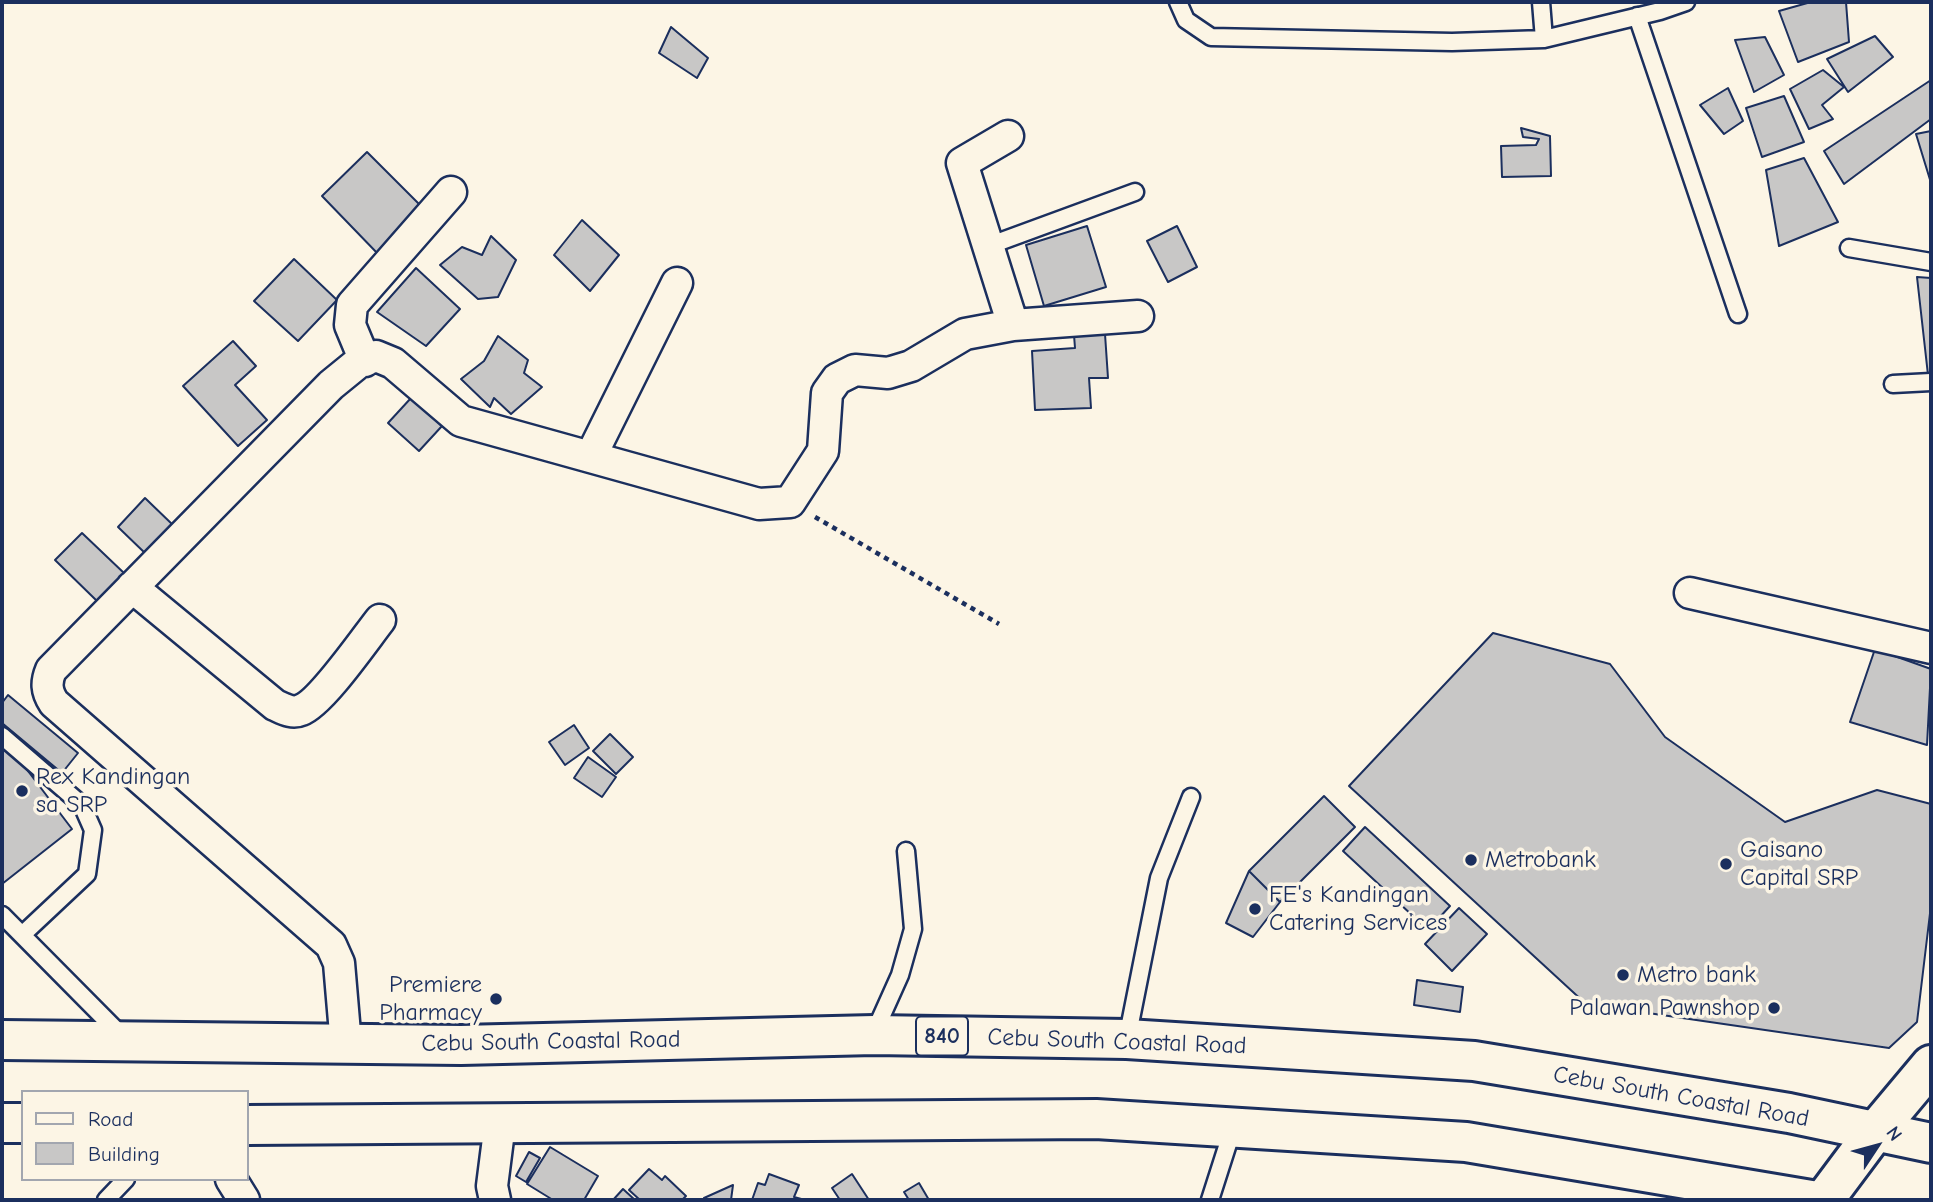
<!DOCTYPE html>
<html>
<head>
<meta charset="utf-8">
<style>
	body { margin:0 }
	#map { position:relative; width:1933px; height:1202px; overflow:hidden; background:#fcf5e5; font-family:"Comic Neue",sans-serif }
	canvas { display:block }
	.frame { position:absolute; inset:0; border:4px solid #1b2f5e; pointer-events:none }
	.legend { position:absolute; left:21px; top:1090px; width:228px; height:91px; box-sizing:border-box; background:#fcf5e5; border:2px solid #a2a6af; margin:0; padding:9px 12px; list-style:none; font-size:21px; color:#1b2f5e }
	.legend li { display:flex; align-items:center; gap:14px; height:35px }
	.legend b { width:35px; border:2px solid #a2a6af }
	.north { position:absolute; left:1842px; top:1111px; width:70px; height:70px; -webkit-text-stroke:5px #fcf5e5; paint-order:stroke; rotate:54deg; font-size:19px; font-weight:700; line-height:28px; text-align:center; color:#1b2f5e }
	.north::after { content:''; display:block; margin:auto; width:24px; height:32px; background:#1b2f5e; clip-path:polygon(50% 0,100% 100%,50% 72%,0 100%) }
</style>
</head>
<body>
<div id="map">
<canvas width="1933" height="1202"></canvas>
<div class="frame"></div>
<ul class="legend">
<li><b style="height:9px;background:#fcf5e5"></b>Road</li>
<li><b style="height:19px;background:#c8c7c6"></b>Building</li>
</ul>
<div class="north">N</div>
</div>
<script>
const ctx = document.querySelector('canvas').getContext('2d');
ctx.lineJoin = 'round';
function fill(path, color) { ctx.fillStyle = color; ctx.fill(path, 'evenodd'); }
function trace(path, color, width, dash) { ctx.strokeStyle = color; ctx.lineWidth = width; ctx.lineCap = dash ? 'butt' : 'round'; ctx.setLineDash(dash || []); ctx.stroke(path); }
function write(font, color, halo, rows, align = 'center') {
  ctx.font = font + ' "Comic Neue",sans-serif'; ctx.lineWidth = 7; ctx.setLineDash([]); ctx.textBaseline = 'middle'; ctx.strokeStyle = halo; ctx.fillStyle = color; for (const [text, x, y, turn = 0] of rows) {
    ctx.save(); ctx.translate(x, y); ctx.rotate((+turn || 0) * Math.PI / 180); ctx.textAlign = isNaN(turn) ? turn : align; if (halo) ctx.strokeText(text, 0, 0); ctx.fillText(text, 0, 0); ctx.restore();
  }
}
const building = new Path2D(`
	M1811,2H1846L1849,42L1798,62L1779,11Z
	M671,27L708,58L697,78L659,53Z
	M1875,36L1893,57L1848,92L1827,59Z
	M1765,37L1784,75L1754,92L1735,40Z
	M1823,70L1844,87L1822,105L1833,119L1809,129L1790,89Z
	M1931,80V119L1844,184L1824,151Z
	M1728,88L1743,121L1724,134L1700,105Z
	M1784,96L1804,142L1762,157L1746,108Z
	M1521,128L1550,136L1551,176L1502,177L1501,146L1536,145L1539,139L1523,137Z
	M1931,131V183L1916,134Z
	M367,152L425,210L379,255L322,196Z
	M1804,158L1838,222L1779,246L1766,170Z
	M582,220L619,255L590,291L554,255Z
	M1087,226L1106,287L1044,306L1026,245Z
	M1177,226L1197,267L1168,282L1147,241Z
	M491,236L516,260L498,297L478,299L440,265L462,247L482,255Z
	M294,259L337,300L298,341L254,301Z
	M416,268L460,309L426,346L377,312Z
	M1917,277L1931,278V374L1928,375Z
	M1105,334L1108,378H1089L1091,408L1035,410L1032,351L1075,348L1074,335Z
	M498,336L528,360L524,373L542,387L511,414L494,398L490,407L461,379L484,361Z
	M233,341L256,366L235,385L267,420L238,446L183,386Z
	M411,398L442,426L419,451L388,423Z
	M145,498L175,527L148,556L118,527Z
	M82,533L125,574L98,602L55,560Z
	M1493,633L1610,664L1665,737L1785,822L1877,790L1931,804V905L1917,1022L1889,1048L1586,1004L1349,786Z
	M1875,649L1931,669L1927,745L1850,722Z
	M8,695L78,753L62,773L2,723V703Z
	M574,725L589,748L565,765L549,742Z
	M610,734L633,757L616,774L593,751Z
	M9,746L72,829L2,884V752Z
	M588,757L616,777L602,797L574,778Z
	M1324,796L1355,827L1280,902L1249,871Z
	M1365,827L1450,906L1428,930L1343,851Z
	M1249,871L1280,902L1253,937L1226,923Z
	M1459,908L1487,934L1452,971L1425,944Z
	M1417,980L1463,987L1460,1012L1414,1005Z
	M550,1147L598,1176L584,1200H553L527,1184Z
	M529,1152L540,1158L526,1182L516,1176Z
	M649,1169L662,1180L665,1176L686,1196L682,1200H640L629,1190Z
	M769,1174L799,1185L794,1197L805,1200H752L758,1183L765,1185Z
	M852,1174L869,1200H840L832,1188Z
	M919,1183L929,1200H909L904,1192Z
	M733,1185L731,1200H704V1198Z
	M623,1189L635,1200H613Z`);
fill(building, '#c8c7c6');
trace(building, '#1b2f5e', 2);
const lane = new Path2D(`
	M1178,2L1186,20L1211,37L1452,42L1544,39L1660,11L1686,2
	M1541,2L1544,39
	M1637,16L1738,314
	M988,246L1135,192
	M1849,248L1931,262
	M1893,384L1931,382
	M2,736L82,805L93,830L87,874L22,935
	M2,915L121,1035
	M874,1033L900,975L913,929L906,851
	M1127,1039L1159,878L1191,797
	M106,1200L126,1179
	M1210,1200L1233,1128`);
const street = new Path2D(`
	M1008,136L962,163L1013,325
	M365,361L350,325L352,305L451,192
	M591,456L677,283
	M132,587L275,705C284,709 292,714 301,710C321,703 365,639 380,620
	M1690,593L1931,648
	M346,1045L339,963L331,945L54,703C46,691 46,682 51,670L331,385L358,363L376,356L393,363L461,421L759,504L790,502L823,451L827,393L837,379L855,370L888,373L911,366L965,334L1013,325L1138,316
	M231,1179L244,1200
	M495,1200L492,1186L500,1123`);
const secondary = new Path2D(`
	M1824,1200L1874,1133L1931,1065`);
const highway = new Path2D(`
	M2,1040L461,1045L874,1035L1127,1039L1474,1061L1789,1113L1931,1143
	M2,1123H23
	M247,1125L1096,1119L1466,1142L1811,1200`);
trace(lane, '#1b2f5e', 21);
trace(street, '#1b2f5e', 35);
trace(secondary, '#1b2f5e', 44);
trace(highway, '#1b2f5e', 44);
trace(new Path2D(`
	M815,517L999,624`), '#1b2f5e', 4.5, [5, 5]);
trace(lane, '#fcf5e5', 16);
trace(street, '#fcf5e5', 30);
trace(secondary, '#fcf5e5', 38);
trace(highway, '#fcf5e5', 38);
for (const [x, y, r, color] of [
	[22,791,7,"#1b2f5e"],
	[1471,860,7,"#1b2f5e"],
	[1726,864,7,"#1b2f5e"],
	[1255,909,7,"#1b2f5e"],
	[1623,975,7,"#1b2f5e"],
	[496,999,7,"#1b2f5e"],
	[1774,1008,7,"#1b2f5e"]
]) { const dot = new Path2D(); dot.arc(x, y, r, 0, 2 * Math.PI); ctx.fillStyle = color; ctx.fill(dot); trace(dot, '#fcf5e5', 2.5); }
for (const [x, y, w] of [
	[942,1036,52]
]) { const box = new Path2D(); box.roundRect(x - w / 2, y - 19.5, w, 39, 5); ctx.fillStyle = '#fcf5e5'; ctx.fill(box); trace(box, '#1b2f5e', 2); }
write('bold 23px', '#1b2f5e', null, [
	["840",942,1036]
]);
write('24px', '#1b2f5e', '#fcf5e5', [
	["Rex Kandingan",36,777],
	["sa SRP",36,805],
	["Gaisano",1740,850],
	["Capital SRP",1740,878],
	["Metrobank",1485,860],
	["FE's Kandingan",1269,895],
	["Catering Services",1269,923],
	["Metro bank",1637,975],
	["Premiere",482,985,"right"],
	["Pharmacy",482,1013,"right"],
	["Palawan Pawnshop",1760,1008,"right"]
], 'left');
write('24px', '#1b2f5e', '#fcf5e5', [
	["Cebu South Coastal Road",551,1042,-1],
	["Cebu South Coastal Road",1117,1042,2],
	["Cebu South Coastal Road",1681,1097,10]
]);
</script>
</body>
</html>
